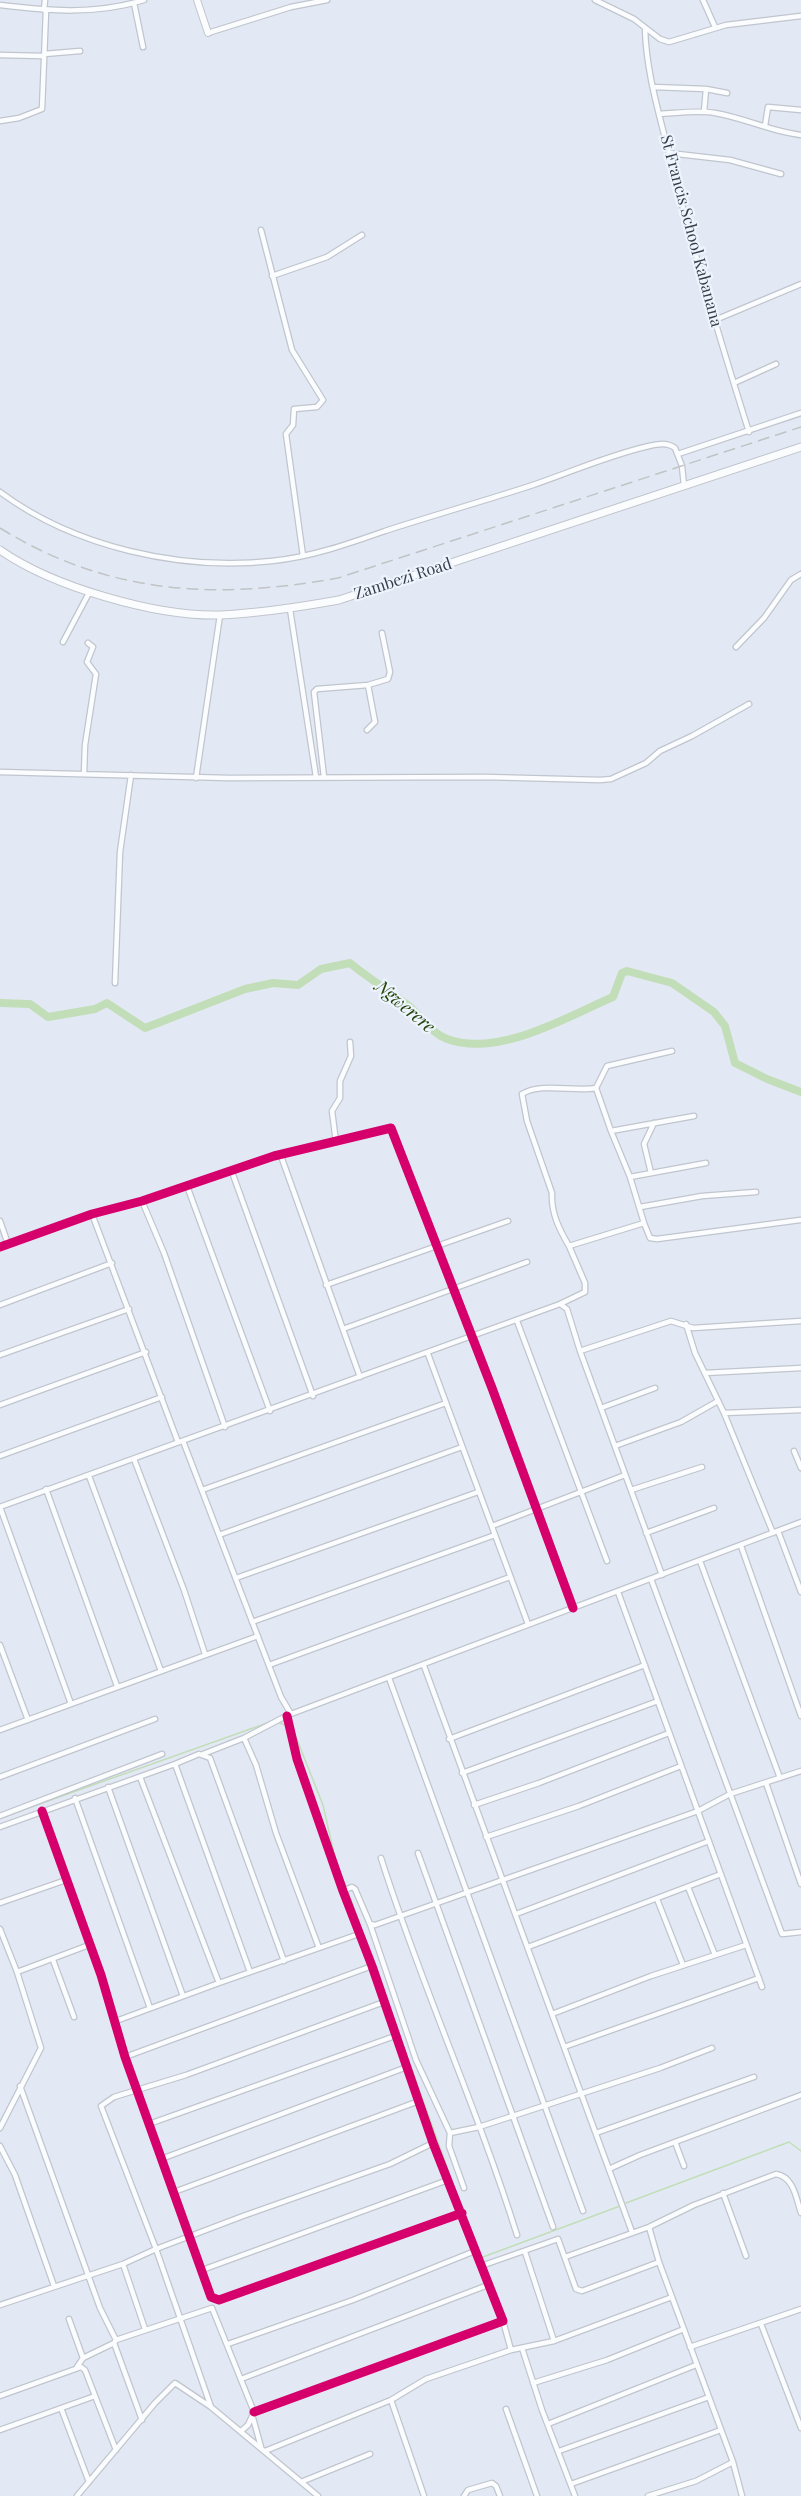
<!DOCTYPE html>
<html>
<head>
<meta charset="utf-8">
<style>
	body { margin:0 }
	canvas { display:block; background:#e3e9f4 }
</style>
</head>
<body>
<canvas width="801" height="2496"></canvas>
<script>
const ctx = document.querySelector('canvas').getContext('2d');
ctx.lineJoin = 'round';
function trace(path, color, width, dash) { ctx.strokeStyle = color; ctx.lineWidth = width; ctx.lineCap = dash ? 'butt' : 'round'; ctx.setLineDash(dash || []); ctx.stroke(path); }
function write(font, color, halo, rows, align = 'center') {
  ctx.font = font + ' "Playfair Display",serif'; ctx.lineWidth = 4.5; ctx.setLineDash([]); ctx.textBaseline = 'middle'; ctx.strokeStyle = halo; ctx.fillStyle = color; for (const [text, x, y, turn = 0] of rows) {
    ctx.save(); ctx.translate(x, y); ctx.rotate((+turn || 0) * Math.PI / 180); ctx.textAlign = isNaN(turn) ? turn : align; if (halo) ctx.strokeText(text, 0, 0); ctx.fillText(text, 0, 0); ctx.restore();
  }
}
trace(new Path2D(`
	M280,1723L285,1725
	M292,1727L323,1805L337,1867L346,1886
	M0,1818L270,1722
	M348,1892L466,2220
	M626,2203L789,2142L801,2151
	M480,2255L483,2257L620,2206`), '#c2deb8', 1.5);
trace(new Path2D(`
	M0,1003L30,1004L48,1017L95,1009L107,1003L145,1028L245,989L273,983L298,985L321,969L350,963C369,979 390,991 409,1006C422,1017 431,1033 447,1039C499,1058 566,1017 613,997L622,973L627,971L672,983L714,1012L725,1026L735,1063L767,1079L801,1092`), '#c2deb8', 8);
const minor = new Path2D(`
	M595,0L634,19L660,39L669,42L726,25L801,16
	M703,0L715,27
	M134,3L143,47
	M0,5C49,11 95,15 144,0
	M44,10L45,0
	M645,28C646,71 659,113 669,154C692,247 720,340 749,432
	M208,33L291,7L327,0
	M44,54L80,51
	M0,55L43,56
	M653,87L706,89L704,112
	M706,89L727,93
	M660,114C678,113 697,110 715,113C745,118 772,132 801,135
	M0,121L19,118L42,109L46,11
	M765,126L768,107L801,110
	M669,153L730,160L781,174
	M261,230L292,350L323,400L317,407L294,409L293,425L286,434L303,556
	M272,276L327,257L362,235
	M715,320L801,284
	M734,383L776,364
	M678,454L801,413
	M0,492C74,547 180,571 272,561C311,557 348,544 385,531C434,515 484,501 533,485C571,472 609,455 649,446C658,444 667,442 675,448L682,466L684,486
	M290,609L316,777
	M63,642L90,591
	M736,647L764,618L791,580L801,574
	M367,730L375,722L368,685
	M0,772L229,778L485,777L600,780L611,779L646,763L660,751L692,736L749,704
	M84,774L85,745L96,674L87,662L93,647L88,643
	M324,777L314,692L317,689L368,685L388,679L390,672L382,633
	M196,778L220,615
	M115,983L120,852L131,775
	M596,1088L611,1131
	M336,1142L332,1111L340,1098V1081L351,1056L350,1042
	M281,1156L360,1377
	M232,1172L313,1396
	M651,1173L644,1144L654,1123
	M630,1177L706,1163
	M187,1186L270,1411
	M142,1201L164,1253L225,1427
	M640,1207L702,1196L756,1192
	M92,1214L178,1442
	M0,1221L8,1244
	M644,1223L650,1238L657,1239L800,1220
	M569,1246C559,1229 551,1213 552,1193L527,1121L522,1094C541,1082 574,1092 596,1088L607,1066L672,1051
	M0,1247L92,1214L142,1201L274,1156L391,1128L492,1388L573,1608
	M326,1285L508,1221
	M560,1304L585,1292V1283L569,1246L644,1223L630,1177L611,1131L694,1116
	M0,1305L112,1263
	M517,1321L607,1561
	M686,1324L695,1353L724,1413L773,1533
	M343,1329L527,1262
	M580,1351L671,1321L693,1328L801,1321
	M428,1354L528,1624
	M0,1355L129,1309
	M705,1373L801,1368
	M0,1405L146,1352
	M601,1408L655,1388
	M724,1413L801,1410
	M183,1441L281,1697L291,1714L801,1522
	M615,1446L681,1422L718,1401
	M794,1451L801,1468
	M0,1456L162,1397
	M134,1459L184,1590L205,1654
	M89,1476L161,1671
	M46,1489L117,1686
	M202,1490L446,1403
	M631,1490L702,1467
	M0,1507L560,1304L567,1309L580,1351L662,1575
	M0,1507L71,1704
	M492,1526L625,1475
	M778,1531L801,1592
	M646,1533L714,1508
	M219,1535L462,1447
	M741,1546L801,1716
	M700,1561L780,1778
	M236,1578L478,1492
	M651,1579L782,1934L801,1932
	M618,1592L762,1987
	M252,1622L495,1535
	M0,1645L28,1720
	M269,1665L510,1577
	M424,1666L632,2232
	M389,1678L583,2211
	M0,1730L258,1636
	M244,1738L256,1765L276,1833L319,1948
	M449,1739L645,1665
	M203,1754L244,1738L288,1715
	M175,1764L199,1754L210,1758L284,1961
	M462,1773L658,1701
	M0,1777L155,1719
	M140,1777L219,1983L359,1934
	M766,1783L801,1884
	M108,1787L183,1996
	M75,1798L150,2008
	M474,1805L539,1783L669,1733
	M42,1811L101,1975L125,2057L211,2297L219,2300L462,2213
	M0,1816L162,1754
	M0,1827L175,1764L250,1972
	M486,1837L579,1806L681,1766
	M418,1853L553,2227
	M381,1858C421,1985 477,2107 517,2235
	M688,1887L715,1955
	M343,1891L352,1887L355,1889L370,1924L375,1925L698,1811L730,1794L801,1771
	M657,1899L683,1965
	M0,1903L66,1880
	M516,1914L709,1841
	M370,1924L416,2060L450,2133L479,2127L660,2068L712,2048
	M0,1929L17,1972L41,2048L0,2128
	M528,1947L721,1874
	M53,1960L74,2017
	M17,1972L89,1945
	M552,2014L651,1976L746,1945
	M116,2021L219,1983
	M564,2047L759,1978
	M125,2057L372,1966
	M20,2086L100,2308L116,2340
	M149,2124L395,2036
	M450,2133L449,2146L464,2188
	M596,2133L754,2077
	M675,2142L684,2166
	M0,2146L15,2175L54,2286
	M161,2159L407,2067
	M609,2169L640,2155L801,2095
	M174,2192L419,2101
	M723,2193L746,2256
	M649,2227L694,2205L776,2174C794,2177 796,2198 801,2213
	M525,2252L554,2341
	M565,2257L649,2227L659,2262L733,2462L742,2496
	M123,2264L145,2329
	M481,2266L558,2239L576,2289L582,2291L659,2262
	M202,2270L448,2180
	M0,2305L123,2264L156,2249L243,2216L390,2164L433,2143
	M69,2319L83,2358
	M761,2324L801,2428
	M114,2343L142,2420
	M228,2344L353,2300L475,2251
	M690,2347L801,2309
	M522,2348L542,2410L575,2496
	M511,2350L554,2341L672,2297
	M77,2367L83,2358L114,2343L116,2340L212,2308L254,2412L248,2425L241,2431
	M241,2379L488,2285
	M533,2383L607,2360L684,2329
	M0,2396L81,2367L85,2370L116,2450
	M391,2400L424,2496
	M211,2407L156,2249L101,2106L114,2097L186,2075L384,2002
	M61,2408L89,2482
	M506,2409L537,2496
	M254,2412L503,2321L433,2143L372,1966L343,1891L297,1759L287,1716
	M253,2418L261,2447
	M548,2424L696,2365
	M0,2430L95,2396
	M265,2451L391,2400L426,2379L511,2350L503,2321
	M559,2451L709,2397
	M301,2482L370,2454
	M571,2484L721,2430
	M77,2496L155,2403L175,2383L211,2407L318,2496
	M464,2496L468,2490L492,2483L496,2486L500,2496
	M648,2496L696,2481L733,2462`);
const tertiary = new Path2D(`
	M197,0L208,33`);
const secondary = new Path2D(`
	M0,550C53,587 157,617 221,615C261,613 300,607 339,600L801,447`);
trace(minor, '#c0c5ce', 7);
trace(tertiary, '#c0c5ce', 8);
trace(secondary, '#c0c5ce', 9);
trace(minor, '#fbfcfd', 4.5);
trace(tertiary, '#fbfcfd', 6);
trace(secondary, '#fbfcfd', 7);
trace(new Path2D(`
	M0,528C108,595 217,600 338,578L801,427`), '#c1c3c5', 1.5, [12, 6]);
trace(new Path2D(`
	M0,1247L92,1214L142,1201L274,1156L391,1128L492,1388L573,1608
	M42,1811L101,1975L125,2057L211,2297L219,2300L462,2213
	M254,2412L503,2321L433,2143L372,1966L343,1891L297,1759L287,1716`), '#d6006c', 9);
write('16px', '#373c46', '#eef4fe', [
	["St Francis School Kabanana",691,231,75],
	["Zambezi Road",403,579,-18]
]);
write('italic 18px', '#234507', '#eef4fe', [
	["Ngwerere",405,1007,40]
]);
</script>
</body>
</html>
